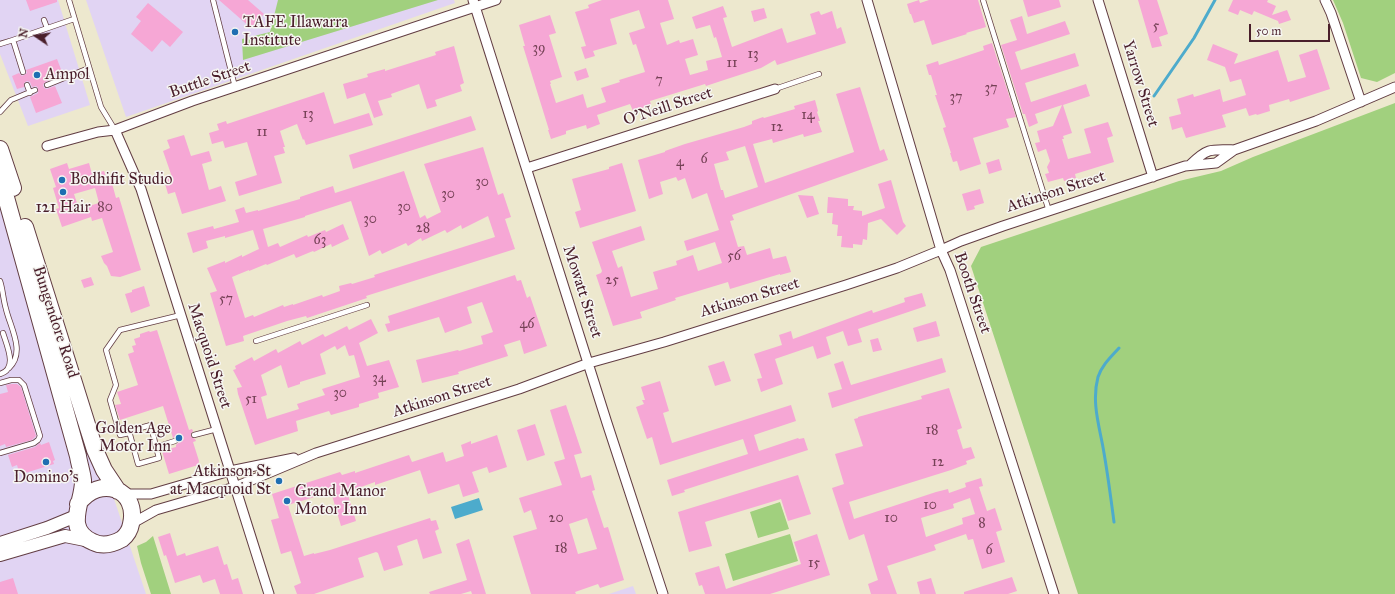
<!DOCTYPE html>
<html>
<head>
<meta charset="utf-8">
<style>
	body { margin:0 }
	#map { position:relative; width:1395px; height:594px; overflow:hidden; background:#ede8ce; font-family:"IM FELL Great Primer",serif }
	canvas { display:block }
	.north { position:absolute; left:16px; top:16px; width:40px; height:40px; -webkit-text-stroke:3px #f6f6f2; paint-order:stroke; rotate:283deg; font-size:11px; font-weight:700; line-height:16px; text-align:center; color:#4a1f2b }
	.north::after { content:''; display:block; margin:auto; width:14px; height:18px; background:#4a1f2b; clip-path:polygon(50% 0,100% 100%,50% 72%,0 100%) }
	.scale { position:absolute; left:1249px; top:24px; width:81px; height:18px; box-sizing:border-box; border:2px solid #4a1f2b; border-top:0; padding-left:5px; font-size:12px; line-height:14px; white-space:nowrap; color:#4a1f2b; -webkit-text-stroke:3px #f6f6f2; paint-order:stroke }
</style>
</head>
<body>
<div id="map">
<canvas width="1395" height="594"></canvas>
<div class="north">N</div>
<div class="scale">50 m</div>
</div>
<script>
const ctx = document.querySelector('canvas').getContext('2d');
ctx.lineJoin = 'round';
function fill(path, color) { ctx.fillStyle = color; ctx.fill(path, 'evenodd'); }
function trace(path, color, width, dash) { ctx.strokeStyle = color; ctx.lineWidth = width; ctx.lineCap = dash ? 'butt' : 'round'; ctx.setLineDash(dash || []); ctx.stroke(path); }
function write(font, color, halo, rows, align = 'center') {
  ctx.font = font + ' "IM FELL Great Primer",serif'; ctx.lineWidth = 3; ctx.setLineDash([]); ctx.textBaseline = 'middle'; ctx.strokeStyle = halo; ctx.fillStyle = color; for (const [text, x, y, turn = 0] of rows) {
    ctx.save(); ctx.translate(x, y); ctx.rotate((+turn || 0) * Math.PI / 180); ctx.textAlign = isNaN(turn) ? turn : align; if (halo) ctx.strokeText(text, 0, 0); ctx.fillText(text, 0, 0); ctx.restore();
  }
}
fill(new Path2D(`
	M0,0H58L90,105L28,126L0,54Z
	M86,0H454L455,3L126,117Z
	M0,160L146,594H0Z
	M633,586L636,594H609Z`), '#e1d4f3');
fill(new Path2D(`
	M278,0H438L243,60L242,39L270,32Z
	M1333,0H1395V73L1377,82L1361,78L1343,23Z
	M1395,103V594H1078L971,266L981,247L1179,181L1221,171L1253,157Z
	M780,502L789,529L758,538L750,512Z
	M790,534L798,561L733,581L725,554Z
	M153,536L171,594H151L141,563L137,546L146,542Z`), '#a1d07e');
fill(new Path2D(`
	M479,498L483,510L455,519L451,507Z`), '#4dabcc');
trace(new Path2D(`
	M1154,96L1194,38L1215,0
	M1114,522C1111,499 1108,476 1104,453C1100,428 1091,403 1098,377C1102,365 1111,357 1119,348`), '#4dabcc', 3);
fill(new Path2D(`
	M26,0H57V2L30,11Z
	M219,0H248L264,14L251,28Z
	M602,0H668L674,19L660,23L667,45L679,40L680,43L693,39L698,55L685,59L690,75L708,70L706,61L722,57L716,37L714,38L710,25L696,29L692,17L723,6L727,17L723,18L732,47L782,28L787,43L816,34L810,14L819,11L821,15L832,11L837,29L841,27L846,43L777,65L775,60L761,68L721,81L706,86L705,84L650,101L651,105L633,111L630,104L597,115L600,124L587,129L586,125L566,131V134L551,139L548,130H549L523,46H525L519,25L550,15L556,33L549,35L562,77L550,81L551,84H550L556,103L583,94L587,108L606,102L601,88L620,82L619,80L645,72L636,44L633,45L629,33L645,28L639,10L610,19L617,44L593,51L595,56L585,59L581,47L586,46L575,12L589,8L588,5Z
	M919,0L920,3L929,0H978L986,27L966,33L967,34L932,45L924,20L914,23L911,14H910L907,4Z
	M1023,0H1059L1061,7L1028,17Z
	M1138,0H1157L1168,34L1159,37L1162,46L1152,48Z
	M1233,0H1268L1267,2L1276,6L1272,15L1287,10L1291,20L1279,24L1278,21L1254,11L1252,15L1240,10L1238,15L1228,11Z
	M148,3L183,32L170,47L162,40L152,52L131,34L141,21L136,17Z
	M764,8L767,18L754,22L751,11Z
	M1022,16L1027,34L1065,21L1070,34L1015,52L1021,70L1075,53L1079,66L1025,83L1031,102L1086,84L1090,96L1063,105L1072,133L1063,136L1064,139H1062L1068,159L1091,153L1084,129L1108,122L1113,136L1107,138L1114,162L1075,174L1076,178L1064,181L1063,178L1048,182L1045,174L1049,173L1047,167L1050,161L1046,149L1038,152L1035,143L1040,142L1037,131L1053,126L1062,105L1035,114L1038,123L1029,127L1025,114H1023L1001,45L1017,40L1010,20Z
	M992,43L1016,117L1006,119L1009,127L973,138L981,164L960,171L957,161L953,162L950,153H951L943,128L946,127L935,95H937L931,75H929L926,65L938,61L939,65L984,50L983,46Z
	M1213,44L1238,54L1234,64L1278,50L1288,82L1306,77L1299,55L1317,49L1330,89L1290,102L1289,99L1269,105L1270,111L1257,115L1256,114L1249,116L1246,108L1222,115L1226,127L1186,138L1182,127L1172,130L1169,117L1181,114L1177,99L1193,94L1194,97L1220,89L1223,102L1246,95L1241,79L1230,82L1225,67L1207,60Z
	M454,46L464,83L460,85L462,91L435,100L437,106L427,109L419,84L391,94L392,97L378,101L383,115L374,118L365,93L347,99L343,84L368,77L367,74L385,69V71L436,55L435,52Z
	M57,59L62,72L52,75L53,79L45,82L43,85L44,88L47,89L55,86L62,103L36,113L30,97L38,93V88L36,86L32,87L30,82L27,81L24,83V87L17,89L12,76L19,73L22,76L24,75L27,73L26,70Z
	M586,68L589,77L577,81L574,72Z
	M860,87L880,151L884,149L888,160L732,215L734,220L730,221L738,247L744,246L747,255L770,248L773,259L786,256L791,272L780,275V274L730,289L728,282L675,298L676,300L640,312L642,318L613,326L596,275L601,273L602,271L592,242L641,226L645,240L612,251L618,268L622,266L631,297L658,289L653,272L677,265L676,261L693,255L698,271L722,263L715,242L687,251L684,241L719,230L708,196L707,193L692,199L685,178L678,181L676,177L660,182L663,194L649,199L638,160L665,152V151L685,144L744,127L752,124V121L763,117L764,118L795,109L794,106L815,100L818,111L817,112L820,121H818L822,132L804,137L803,134L773,143L772,139L753,144L765,183L854,152L836,94ZM745,146L758,187L725,198L723,190H721L714,164L729,160L726,152Z
	M324,92L334,124L369,113L373,125L306,145L304,139L303,140L297,124L280,131L285,147H283L285,153L274,156L282,183L239,196L235,182L257,175L247,142L225,148L223,141L212,144L209,133L219,130L217,124L226,121L227,124Z
	M471,116L476,130L353,169L349,155Z
	M184,135L191,156L209,151L212,161L202,164L209,190L221,186L226,201L182,214L175,192L168,194L164,180L172,177L163,151L170,148L167,140Z
	M483,147L498,195L503,193L511,217L505,219L515,249L366,296L367,298L307,318L306,316L287,321L243,336L244,341L226,346L210,293L217,291L207,268L225,261V263L242,255V257L259,249L253,230L225,238V236L206,241L208,248L193,253L187,233L213,226L214,229L239,222L235,210L244,207L246,213L258,210V211L300,199V197L333,186L335,193L404,171L420,218L425,215L427,219L441,212L424,164ZM351,201L369,256L380,250L382,254L406,243L408,246L421,238L422,241L445,230L447,233L461,225L462,229L488,216L495,237L374,275L375,277L352,284L351,283L339,286L340,291L323,297L322,295L293,305V304L284,307L283,305L254,317L253,315L245,318L232,277L249,270V271L266,264L267,265L294,254L296,258L313,251L314,252L331,244L332,247L349,239L343,224L326,232L325,230L308,237L307,235L280,247L278,243L268,247L263,229L305,217V216Z
	M999,159L1002,170L989,174L986,163Z
	M67,163L69,169L89,163L92,174L104,171L106,177L110,176L116,198L119,197L141,270L120,277L111,276L107,266L104,263L101,256L113,252L102,218L92,221L91,217L62,227L56,209L59,208L53,188L56,187L50,169ZM95,188L99,203L79,209L74,194Z
	M622,163L636,211L580,228L575,212L581,210L572,179L609,169V167Z
	M891,180L903,222L906,226L897,235L881,219L868,223L867,240L863,239L862,245L853,244V248L841,247L842,236H837L838,225L832,224L833,213H827L828,197L848,199V206H854L853,210L862,211V216L885,208L878,184Z
	M980,189L984,203L974,206L975,209L967,211L962,194Z
	M798,195L813,196L819,214L807,218Z
	M515,275L517,281L521,280L527,298L530,296L547,346L524,354L520,340L504,345L508,356L458,372L459,374L422,383L416,360L458,350L459,351L483,344L481,336L493,332L482,302L467,307L472,323L445,333L439,317L388,332L385,324L390,323L388,316Z
	M91,277L94,285L84,288L81,280Z
	M144,286L150,306L131,313L125,294L132,292V290Z
	M922,293L926,306L858,329L862,342L848,346L843,331L826,337L831,354L817,359L813,346L775,359L783,384L761,392L757,379L762,378L754,354L782,345L779,335L791,331L793,339L872,310L873,313L905,302L904,298Z
	M371,319L378,333L359,343L367,366L389,360L399,387L378,393L379,398L359,404V407L331,415L329,411L296,421L298,431L255,445L238,394L237,388L242,387L233,370L236,369L235,366L252,357L254,361L276,349L278,353L300,341L302,345L323,334L325,337L347,326L349,330ZM345,345L349,356L354,355L360,377L322,389L325,395L297,404L299,409L267,419L261,397L267,395L261,375L281,365L288,388L300,384V382L326,374L320,354L335,346L337,350Z
	M936,321L940,336L917,342L913,328Z
	M157,330L189,430L192,429L193,431L191,434V436L193,438L195,439L196,441L193,442L199,461L198,465L169,474L162,451L176,447V445L178,443L179,440L176,437L173,438L163,406L120,420L115,405L121,404L117,392L138,385L128,354L134,352L132,346L136,345L134,339L140,337V334L149,331L150,332Z
	M878,338L882,350L873,352L870,340Z
	M942,358L946,372L832,408L828,393L842,389L834,364L843,361L851,385Z
	M724,361L731,381L715,386L708,366Z
	M660,381L669,411L663,413L672,443L791,405L796,421L754,435L759,451L798,438L799,439L804,438L808,450L684,490L685,492L672,496L667,480L748,454L743,439L660,465L652,437L647,439L636,407L644,404L642,400H645L641,387Z
	M12,384H17L21,387L36,436L32,440L6,447L5,444L0,446V394L8,392L6,385Z
	M949,388L962,428L957,430L963,449L971,447L975,458L966,461L967,464L951,470L849,502L854,519L936,492L948,489L949,493L966,487L965,483L981,478L983,486L979,487L987,511L995,508L1002,530L996,532L1005,562L982,569L973,539L968,540L966,534L934,545L936,550L887,566L897,594H871L868,584L878,580L864,534L849,540L832,488L844,484L835,454L863,446L854,419L858,418V417L922,399L921,396ZM970,498L975,514L962,518L963,524L926,537L921,518L954,508L953,504Z
	M566,405L582,453L574,455L581,478L591,475L595,490L592,491L604,528L608,527L624,580L600,588L598,584L575,592L576,594H531L513,536L537,529L531,510L524,513L519,498L562,485L554,462L565,459L550,410ZM587,518L597,549L578,554L569,524Z
	M535,424L545,455L527,461L517,430Z
	M497,435L507,467L489,473L487,467L472,472L479,492L463,497L459,484L428,494L420,470L375,485V482L347,492L356,521L341,526L331,492L288,505L304,556L314,553V554L330,550L430,518L431,521L436,520L439,529L435,531L442,553L423,559L417,539L397,546L403,565L384,571L378,553L376,552L358,558L364,577L314,594H297L294,586L301,583L291,551L281,554L271,520L279,518L272,494L340,472L342,475L355,471V473L409,455L412,462L443,452L446,462L464,456L461,445L471,441V444Z
	M49,442L55,460L53,461L54,464L22,474L21,471L19,472L17,465L12,467L8,455L35,447L40,443L41,445Z
	M798,475L811,514L788,521L781,499L705,522L712,546L689,552L678,512Z
	M170,533L177,556L185,553L186,556L218,546L224,565L227,564L232,580L238,578L243,594H220L215,579L203,583L200,575L175,583L166,555L164,556L158,537Z
	M817,534L830,575L770,594H705L702,585L699,586L695,573L719,566L726,589L801,564L794,542Z
	M469,539L486,594H472L471,591L461,594H430L429,592L467,580L456,544Z
	M1012,577L1017,591L1008,594H964V592Z
	M13,578L18,594H0V582Z
	M931,578L936,594H920L917,582Z`), '#f6a7d5');
const service = new Path2D(`
	M69,0L101,107L115,130
	M213,0L235,87
	M983,0L1049,211
	M44,20L47,28
	M13,40L74,19
	M0,44L13,40L23,72
	M27,85L30,93
	M47,85L89,68
	M775,89L819,74
	M0,112L11,100L35,90
	M0,281C3,290 3,299 6,309C10,327 26,352 9,368
	M256,341L367,305
	M0,374C18,369 7,346 3,333
	M0,383L11,380H19L24,385L40,436L38,440L34,443L0,453
	M129,433L120,435L110,400L116,385L106,350L120,330L181,315
	M194,435L217,429
	M156,447L151,425L129,431L138,464L159,458L156,447L175,441`);
const minor = new Path2D(`
	M473,0L607,423L663,594
	M867,0L941,250L950,270L961,304L1054,594
	M1098,0L1153,177
	M1325,0L1331,13L1361,102
	M115,130L141,189L269,594
	M47,146L98,132L115,130L192,101L496,0
	M1190,165C1207,148 1211,149 1234,150
	M527,168L775,89
	M122,494H151L230,471L294,458
	M131,524L156,510L235,487L316,453L519,389L589,363L664,342L846,285L897,268L941,250L961,241L1003,226L1185,166L1216,163L1234,150L1316,121L1395,87`);
const tertiary = new Path2D(`
	M0,543L47,528L76,516
	M0,555L65,536L90,541`);
const trunk = new Path2D(`
	M0,149L13,188
	M0,176L78,456C79,463 82,472 83,480C84,501 63,529 93,542C103,547 113,544 122,539C127,535 130,530 131,524C139,489 100,474 78,504
	M25,227L95,450L104,470L118,491`);
trace(service, '#623d43', 6);
trace(minor, '#623d43', 11);
trace(tertiary, '#623d43', 14);
trace(trunk, '#623d43', 18);
trace(service, '#fff', 4.5);
trace(minor, '#fff', 9);
trace(tertiary, '#fff', 12);
trace(trunk, '#fff', 16);
for (const [x, y, r, color] of [
	[235,32,4,"#1f6fb2"],
	[37,75,4,"#1f6fb2"],
	[62,180,4,"#1f6fb2"],
	[63,192,4,"#1f6fb2"],
	[179,438,4,"#1f6fb2"],
	[46,462,4,"#1f6fb2"],
	[279,481,4,"#1f6fb2"],
	[287,501,4,"#1f6fb2"]
]) { const dot = new Path2D(); dot.arc(x, y, r, 0, 2 * Math.PI); ctx.fillStyle = color; ctx.fill(dot); trace(dot, '#f6f6f2', 1.5); }
write('14px', '#754156', null, [
	["5",1156,27],
	["39",539,49],
	["13",753,55],
	["11",732,64],
	["7",659,81],
	["37",991,89],
	["37",956,98],
	["13",308,115],
	["14",808,116],
	["12",777,128],
	["11",262,133],
	["6",704,160],
	["4",680,163],
	["30",482,183],
	["30",448,195],
	["80",105,208],
	["30",404,208],
	["30",370,220],
	["28",423,229],
	["63",320,241],
	["56",734,257],
	["25",612,281],
	["57",226,300],
	["46",527,325],
	["34",379,379],
	["30",340,394],
	["51",251,400],
	["18",932,431],
	["12",938,463],
	["10",930,506],
	["20",556,519],
	["10",891,519],
	["8",982,524],
	["18",561,549],
	["6",989,551],
	["15",814,564]
]);
write('16px', '#4a1f2b', '#f6f6f2', [
	["TAFE Illawarra",243,23],
	["Institute",243,41],
	["Ampol",45,75],
	["Bodhifit Studio",70,180],
	["121 Hair",63,208,"center"],
	["Golden Age",171,429,"right"],
	["Motor Inn",171,447,"right"],
	["Atkinson St",271,472,"right"],
	["at Macquoid St",271,490,"right"],
	["Domino's",46,478,"center"],
	["Grand Manor",295,492],
	["Motor Inn",295,510]
], 'left');
write('16px', '#4a1f2b', '#f6f6f2', [
	["Buttle Street",210,80,-19],
	["Yarrow Street",1140,84,73],
	["O'Neill Street",668,107,-18],
	["Atkinson Street",1056,192,-18],
	["Mowatt Street",582,292,72],
	["Booth Street",972,293,71],
	["Atkinson Street",750,298,-17],
	["Bungendore Road",55,322,72],
	["Macquoid Street",209,356,72],
	["Atkinson Street",442,397,-18]
]);
</script>
</body>
</html>
